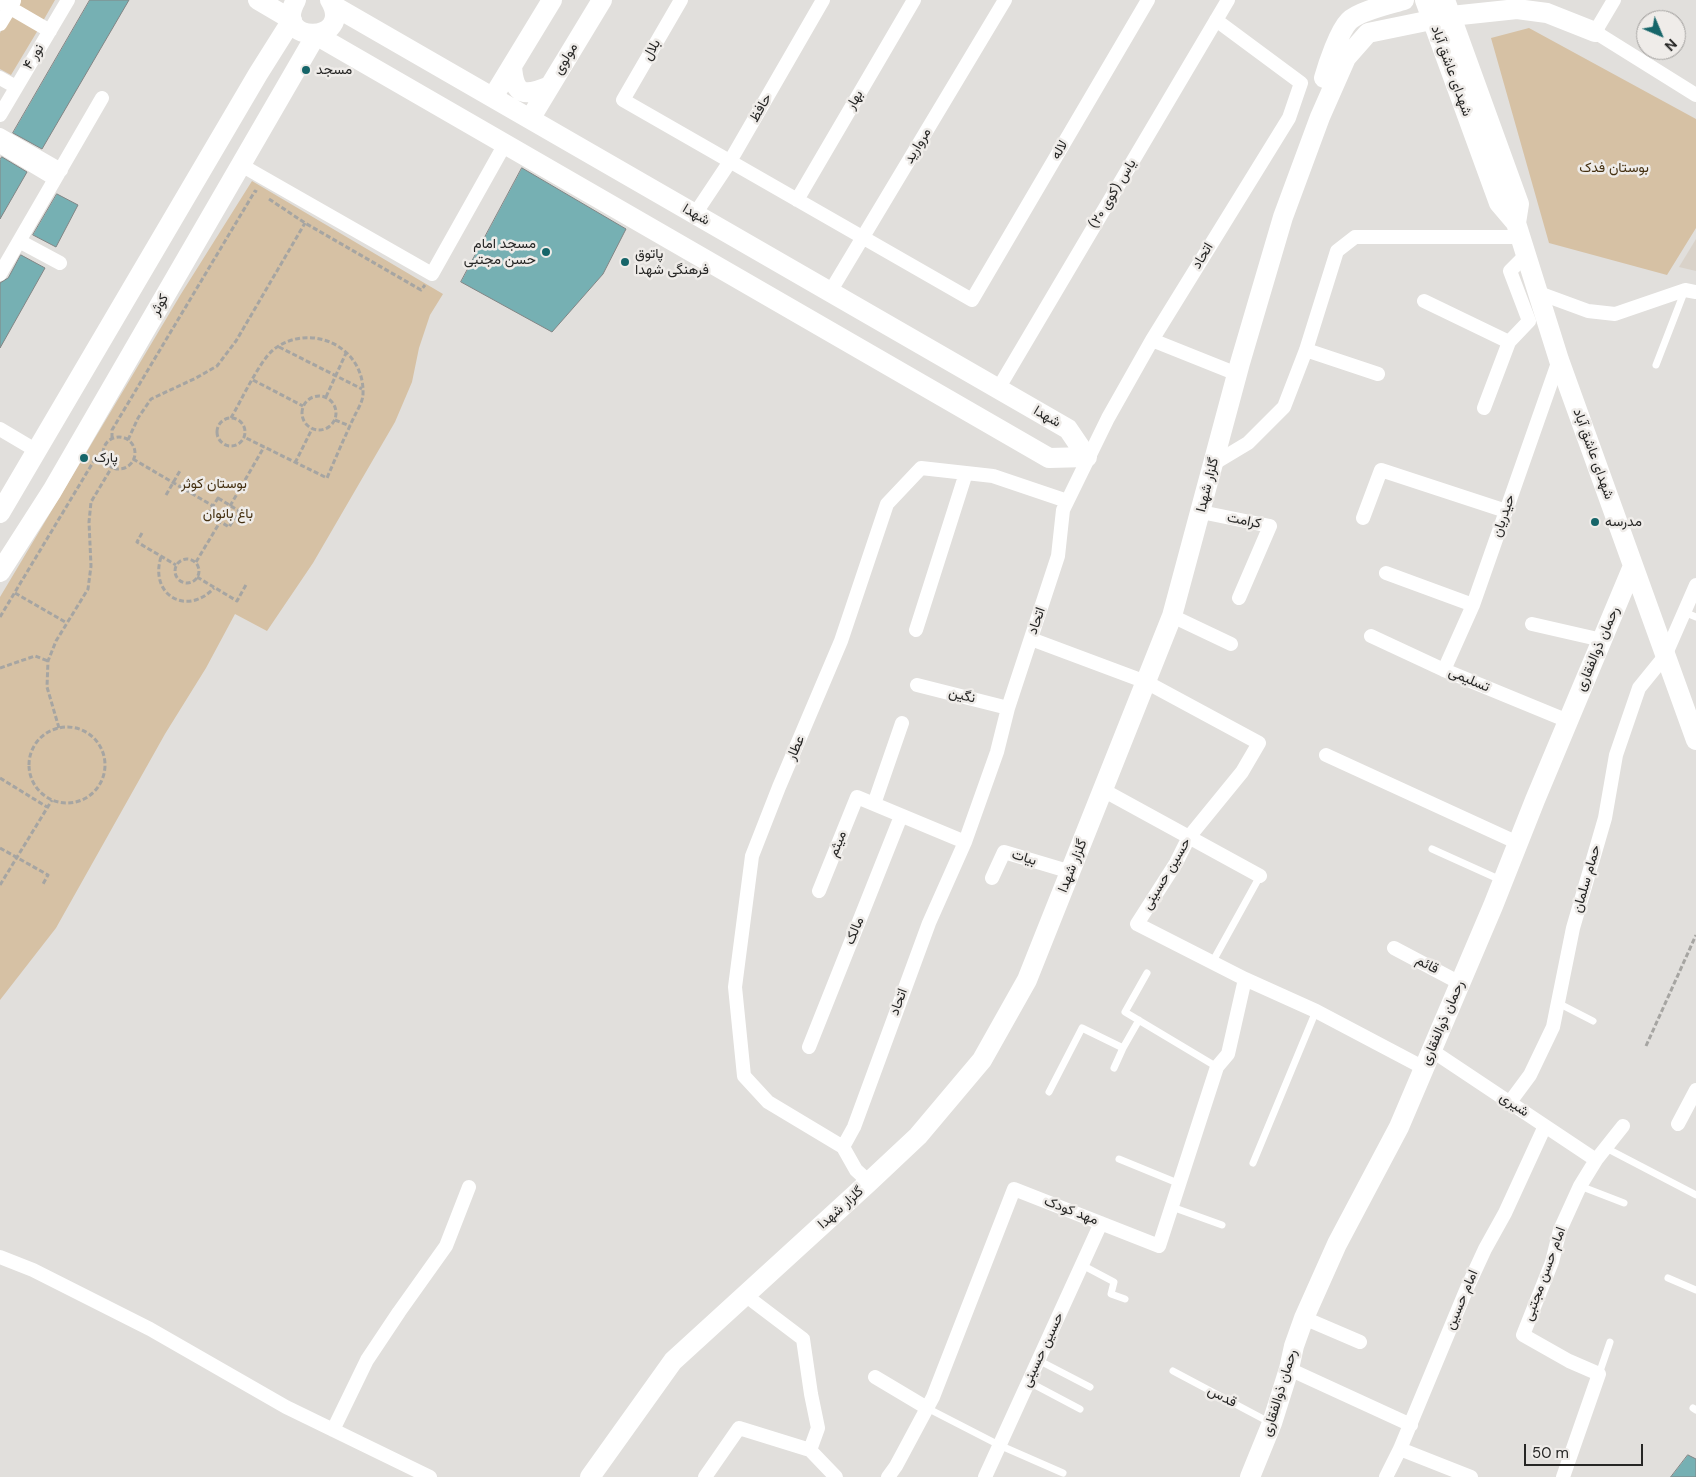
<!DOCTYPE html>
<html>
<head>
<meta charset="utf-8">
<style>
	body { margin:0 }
	#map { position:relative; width:1696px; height:1477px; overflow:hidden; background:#e1dfdc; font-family:"DM Sans",sans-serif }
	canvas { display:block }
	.north { position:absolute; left:1636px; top:10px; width:50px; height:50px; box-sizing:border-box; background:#efece9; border:1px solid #9f9d9b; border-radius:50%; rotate:135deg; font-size:14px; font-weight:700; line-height:20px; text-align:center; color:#262625 }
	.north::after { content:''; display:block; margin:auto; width:18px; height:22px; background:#166569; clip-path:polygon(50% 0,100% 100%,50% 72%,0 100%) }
	.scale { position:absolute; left:1524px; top:1444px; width:119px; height:22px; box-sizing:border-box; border:2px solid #262625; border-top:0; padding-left:6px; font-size:15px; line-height:18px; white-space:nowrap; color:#262625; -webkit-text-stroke:4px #efece9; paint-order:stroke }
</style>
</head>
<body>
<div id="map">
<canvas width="1696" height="1477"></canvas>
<div class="north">N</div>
<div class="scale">50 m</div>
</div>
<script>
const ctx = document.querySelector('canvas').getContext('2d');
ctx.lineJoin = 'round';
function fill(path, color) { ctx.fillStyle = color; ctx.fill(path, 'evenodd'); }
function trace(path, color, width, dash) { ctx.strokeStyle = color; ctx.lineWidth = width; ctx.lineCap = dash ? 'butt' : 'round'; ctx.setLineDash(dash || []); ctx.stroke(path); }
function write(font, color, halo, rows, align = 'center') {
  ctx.font = font + ' "DM Sans",Vazirmatn,sans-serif'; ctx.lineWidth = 5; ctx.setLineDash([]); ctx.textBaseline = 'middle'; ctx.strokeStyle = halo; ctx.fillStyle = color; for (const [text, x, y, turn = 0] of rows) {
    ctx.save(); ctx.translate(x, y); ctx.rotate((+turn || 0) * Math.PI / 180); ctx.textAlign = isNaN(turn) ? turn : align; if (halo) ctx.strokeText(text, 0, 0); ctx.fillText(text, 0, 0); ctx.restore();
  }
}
fill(new Path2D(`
	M1696,239V271L1679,267Z`), '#d9d2c9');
fill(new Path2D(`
	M19,0H55L43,21L16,5Z
	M11,14L38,30L11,75L0,69V33Z
	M1529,28L1696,119V228L1667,275L1549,243L1491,38Z
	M252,181L443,294L430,315L419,348L412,382L395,422L313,563L267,631L235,614L206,668L165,734L56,928L0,1000V597L181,294Z`), '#d6c1a4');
const building = new Path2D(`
	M90,0H129L42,149L13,133Z
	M2,157L27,172L0,219V160Z
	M522,168L626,229L603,274L552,332L461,282Z
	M57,194L78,205L56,247L33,235Z
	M21,255L45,268L0,348V283L8,278Z
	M1688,1455L1696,1459V1477H1671Z`);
fill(building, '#76b0b3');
trace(building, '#818585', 1);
trace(new Path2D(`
	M269,199L305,223L421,290L425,285
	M279,347L362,389
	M253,380L303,406
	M302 413a17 17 0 1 1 34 0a17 17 0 1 1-34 0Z
	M326,397L346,353
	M231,418C241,401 259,362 273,350C309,321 365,346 363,394C363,401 358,409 355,415C345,436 336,457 327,478L244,437
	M217 432a14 14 0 1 1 28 0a14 14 0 1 1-28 0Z
	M335,420L350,426
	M103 453a16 16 0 1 1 32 0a16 16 0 1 1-32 0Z
	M112,438V430L255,191L257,192
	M128,440L138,418L151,399L196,378L217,366L236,341L305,223
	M133,459L213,506
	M295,463L312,429
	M166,495L181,469
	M218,498L239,511L229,527L208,514Z
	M230,506L264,447
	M142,533L137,542L176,565
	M161,557C149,595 187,617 214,588
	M175 571a12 12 0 1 1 24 0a12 12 0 1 1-24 0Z
	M196,562L220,522
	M197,577L237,601L247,583
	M15,593L67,623
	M0,617L95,459L103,456
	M0,668L35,656L48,661
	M29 765a38 38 0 1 1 76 0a38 38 0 1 1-76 0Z
	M59,728L47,687L48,661L56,641L88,589L91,566L89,522L91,502L112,467
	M0,778L47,807
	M0,848L48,875L43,884
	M0,885L52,800
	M1646,1046L1696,935`), '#a6a5a2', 3, [5, 2.5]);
trace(new Path2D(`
	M1656,365L1685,290
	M1684,612L1696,617
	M1432,849L1503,881
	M1213,961L1260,876
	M1147,973L1125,1012L1217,1067
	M1558,1003L1593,1021
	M1114,1068L1123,1048L1139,1020
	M1049,1092L1082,1028L1123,1048
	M1606,1148L1696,1195
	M1119,1159L1180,1184
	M1253,1163L1316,1011
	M1580,1186L1624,1203
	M1172,1207L1222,1225
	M1082,1265L1114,1282L1111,1294L1125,1299
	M1668,1278L1696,1290
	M1038,1360L1090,1387
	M1173,1371L1269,1422
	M1599,1374L1610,1342
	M1029,1382L1080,1409
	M927,1408L999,1445L1063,1473
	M1693,1408L1696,1410`), '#fff', 7);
trace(new Path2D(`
	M681,0L623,100L972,300L1148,0
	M1614,0L1595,32L1696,95
	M0,2L50,31
	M0,24L14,1
	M0,78L16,87
	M0,115L68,0
	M0,135L61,170
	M0,146L55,179
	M241,165L432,274L505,144
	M797,200L914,0
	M695,214L729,163L823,0
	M19,241L60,263
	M0,274L102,98
	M830,292L1005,0
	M1539,293L1588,311L1615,314L1685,290L1696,292
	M1424,301L1509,342
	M1152,340L1237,374
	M1306,350L1378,374
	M998,389L1228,0
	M1484,408L1509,342L1529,321L1510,271L1526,255
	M0,429L37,451
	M1213,464L1248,443L1284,407L1306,350L1337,251L1355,237H1520
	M1201,512L1270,526L1239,598
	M1363,518L1381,470L1506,511
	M1386,573L1473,605
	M1172,616L1231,644
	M1532,624L1602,640
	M916,630L966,473
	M1371,636L1444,670L1568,721
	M1031,639L1146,682L1259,743L1242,772L1189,837L1176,863L1137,924L1245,979L1316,1011L1424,1068
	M1444,670L1473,605L1559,360
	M917,685L1008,708
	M1326,755L1518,843
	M1103,790L1260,876
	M874,804L902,723
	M992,878L1004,852L1071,872
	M819,891L857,797L965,842
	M1394,948L1460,983
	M809,1047L901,816
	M1431,1050L1596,1160
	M1510,1102L1530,1075L1553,1027L1573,928L1605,818L1616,755L1639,688L1665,656L1696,585
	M1678,1124L1696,1090
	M843,1147L768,1102L744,1076L735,987L752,856L779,787L841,641L887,504L921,468L993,476L1067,501
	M869,1182L856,1170L843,1147L854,1127L929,923L965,842L997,752L1008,708L1058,556L1063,510L1108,418L1152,340L1289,118L1301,83L1216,20
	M0,1257L33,1270L150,1329L286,1407L430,1477
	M745,1295L803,1339L811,1394L818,1428L810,1450L836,1477
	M1304,1318L1360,1342
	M1289,1369L1411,1425
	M875,1377L927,1408
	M333,1430L367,1360L399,1312L446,1246L469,1187
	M1400,1449L1471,1477
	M705,1477L739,1428L810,1450
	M888,1477L896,1466L933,1397L1014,1189L1159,1246L1217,1067L1228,1054L1245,979
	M985,1477L1101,1223
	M1386,1477L1400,1449L1467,1288L1485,1249L1505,1213L1545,1126
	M1563,1477L1599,1374L1569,1361L1523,1335L1552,1262L1560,1230L1580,1186L1596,1160L1623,1126`), '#fff', 14);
trace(new Path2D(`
	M258,0L292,20
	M296,0C270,46 356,44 330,0
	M1425,0L1499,203L1516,223
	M1445,0L1519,204L1516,223L1559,360L1696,740
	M316,35L1049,458L1087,457L1068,429L334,6
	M512,66C514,97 525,96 550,86
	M1324,78C1328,64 1339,31 1349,21C1359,11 1391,4 1404,0
	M493,97L552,0
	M530,119L602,0
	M0,513L258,74L292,20
	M0,572L52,491L316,35
	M590,1477L673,1361L869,1182L918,1136L982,1060L1027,980L1172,616L1240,363L1283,217L1320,117L1346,58L1368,33L1451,16L1517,9L1547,13L1595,32
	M1250,1477L1272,1423L1289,1369L1294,1346L1304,1318L1337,1244L1399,1127L1493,906L1535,800L1633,566`), '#fff', 20);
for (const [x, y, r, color] of [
	[306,70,5,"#166569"],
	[546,252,5,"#166569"],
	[625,262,5,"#166569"],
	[84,458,5,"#166569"],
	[1595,522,5,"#166569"]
]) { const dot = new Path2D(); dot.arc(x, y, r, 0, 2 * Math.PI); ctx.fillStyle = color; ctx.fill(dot); trace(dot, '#efece9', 2); }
write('14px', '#262625', '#efece9', [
	["بلال",652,50,-60],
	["نور ۴",34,57,-59],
	["مولوی",566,59,-59],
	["شهدای عاشق آباد",1451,71,70],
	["بهار",855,100,-60],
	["حافظ",761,108,-60],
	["مروارید",918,146,-59],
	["لاله",1060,150,-60],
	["یاس (کوی ۲۰)",1113,194,-59],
	["شهدا",696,215,30],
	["اتحاد",1203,256,-59],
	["کوثر",160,305,-60],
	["شهدا",1047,417,30],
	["شهدای عاشق آباد",1593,454,70],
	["گلزار شهدا",1208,485,-76],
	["حیدریان",1504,516,-71],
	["کرامت",1244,521,11],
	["اتحاد",1037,621,-71],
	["رحمان ذوالفقاری",1598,649,-67],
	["تسلیمی",1469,680,23],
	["نگین",962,696,14],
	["عطار",796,748,-66],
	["میثم",838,844,-68],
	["بیات",1024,858,17],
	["گلزار شهدا",1073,866,-68],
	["حسین حسینی",1167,874,-59],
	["حمام سلمان",1587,879,-74],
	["مالک",855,931,-68],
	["قائم",1427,965,28],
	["اتحاد",899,1002,-70],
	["رحمان ذوالفقاری",1443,1023,-67],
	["شیری",1514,1105,34],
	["گلزار شهدا",841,1208,-42],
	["مهد کودک",1071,1211,21],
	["امام حسن مجتبی",1545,1274,-70],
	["امام حسین",1462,1300,-67],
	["حسین حسینی",1043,1350,-65],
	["رحمان ذوالفقاری",1280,1393,-73],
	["قدس",1222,1397,28]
]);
write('14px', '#262625', '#efece9', [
	["مسجد",316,70],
	["مسجد امام",536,244,"right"],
	["حسن مجتبی",536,260,"right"],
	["پاتوق",635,254],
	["فرهنگی شهدا",635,270],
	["پارک",94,458],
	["مدرسه",1605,522]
], 'left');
write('14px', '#443011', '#efece9', [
	["بوستان فدک",1614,168],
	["بوستان کوثر",214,484],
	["باغ بانوان",228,514]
]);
</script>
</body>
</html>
